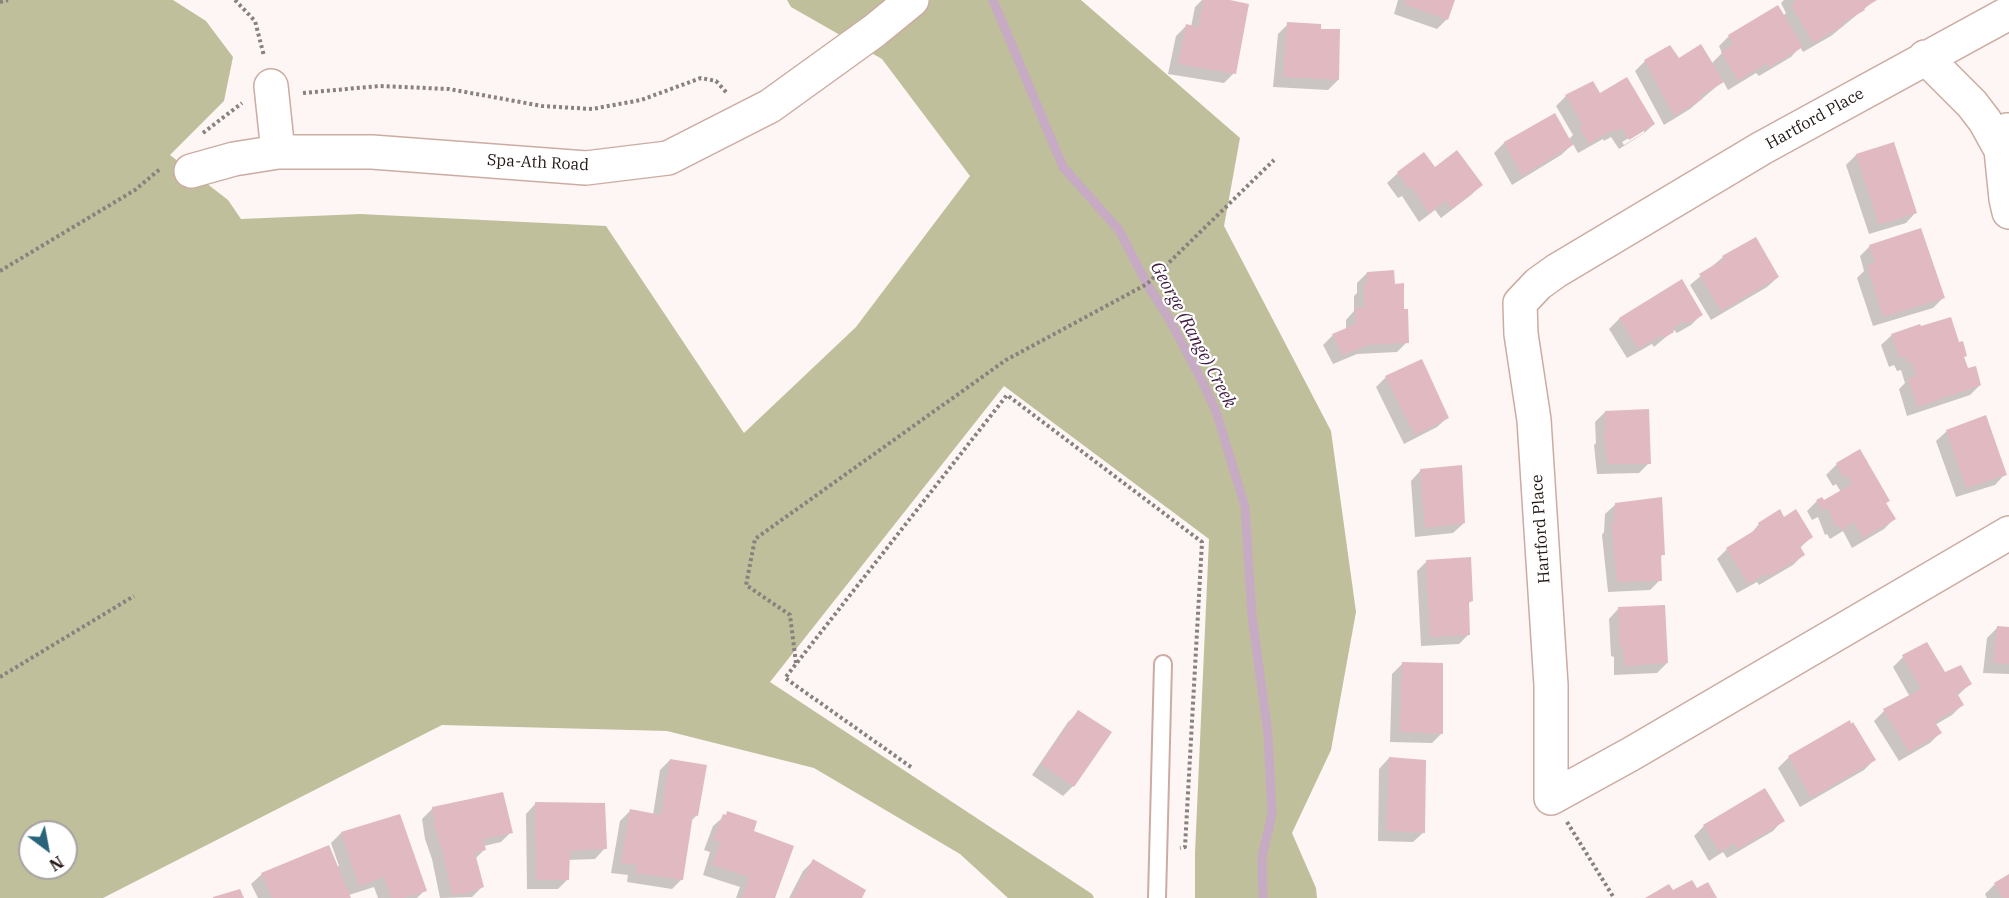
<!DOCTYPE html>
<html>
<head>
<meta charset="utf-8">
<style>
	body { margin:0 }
	#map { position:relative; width:2009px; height:898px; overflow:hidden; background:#fdf6f4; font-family:"IBM Plex Serif",serif }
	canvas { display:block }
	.north { position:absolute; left:18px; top:820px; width:60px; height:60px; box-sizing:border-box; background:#fff; border:2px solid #a7a2a1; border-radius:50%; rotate:148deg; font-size:16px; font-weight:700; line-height:24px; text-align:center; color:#221613 }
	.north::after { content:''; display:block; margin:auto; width:21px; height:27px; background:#29647c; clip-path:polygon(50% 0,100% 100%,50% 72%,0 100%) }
</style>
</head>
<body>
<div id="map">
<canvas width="2009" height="898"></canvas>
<div class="north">N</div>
</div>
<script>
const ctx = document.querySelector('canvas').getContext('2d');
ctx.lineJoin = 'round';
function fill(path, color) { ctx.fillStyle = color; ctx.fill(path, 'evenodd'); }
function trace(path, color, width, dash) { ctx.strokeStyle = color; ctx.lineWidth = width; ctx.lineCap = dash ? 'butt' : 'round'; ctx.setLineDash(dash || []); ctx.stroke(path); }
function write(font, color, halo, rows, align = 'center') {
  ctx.font = font + ' "IBM Plex Serif",serif'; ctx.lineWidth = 4.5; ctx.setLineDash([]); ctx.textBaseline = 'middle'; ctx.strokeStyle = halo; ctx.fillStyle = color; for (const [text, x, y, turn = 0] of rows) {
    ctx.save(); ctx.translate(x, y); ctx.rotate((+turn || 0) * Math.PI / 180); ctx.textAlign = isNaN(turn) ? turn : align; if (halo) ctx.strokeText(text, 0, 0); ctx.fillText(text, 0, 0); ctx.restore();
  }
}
fill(new Path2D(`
	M0,0H173L206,21L233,57L224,101L170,155L228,200L241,219L360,214L606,226L744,433L856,327L970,176L882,59L791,7L787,0H1081L1240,138L1224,226L1331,431L1356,612L1331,750L1292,833L1316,888L1317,898H1195V853L1209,539L1004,386L770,682L1092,894L1094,898H1008L960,854L814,768L667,731L442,725L103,898H0ZM30,832H66V868H30Z`), '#bfbf9c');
fill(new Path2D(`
	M1202,0H1222L1234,73L1224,83L1168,74L1176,36L1186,26L1191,27L1195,7Z
	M1398,0H1454L1447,19L1437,29L1394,14Z
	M1784,0H1875L1831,36L1803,52L1800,47L1791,57L1759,76L1756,73L1728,90L1723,81L1690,109L1664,125L1635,71L1645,61L1669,47L1678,60L1711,64L1722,53L1719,46L1729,36L1778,7L1783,16L1786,13L1781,3Z
	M1288,24L1338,80L1328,90L1273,87L1278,34Z
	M1599,95L1654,124L1643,134L1619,149L1611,137L1604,141L1603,139L1578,153L1573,144L1561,155L1512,185L1494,153L1504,143L1554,116L1568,140L1573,135L1556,106L1566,96ZM1644,129V133L1624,145L1622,142Z
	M1893,144L1916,212L1906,223L1869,234L1846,165L1856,155Z
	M1423,154L1434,169L1481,185L1471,195L1441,218L1435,210L1419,222L1402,196L1398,198L1387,183L1398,173Z
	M1870,246L1943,298L1933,308L1873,326L1857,278L1864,271L1860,256Z
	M1723,257L1778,277L1767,287L1711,320L1690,285Z
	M1367,273L1394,285L1403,311L1407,342L1397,352L1357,354L1333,364L1323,345L1333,335L1346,330V320L1354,311V296L1357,293V283Z
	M1681,281L1701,315L1691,325L1677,333L1674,330L1654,347L1652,344L1627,358L1609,329L1619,319Z
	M1892,335L1963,358L1967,370L1980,385L1970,395L1907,416L1899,389L1905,383L1901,370L1897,371L1894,365L1889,367L1881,345Z
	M1386,377L1448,417L1437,427L1404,444L1376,387Z
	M1605,412L1649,463L1639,473L1597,474L1594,445L1596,443L1595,422Z
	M1947,431L2005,474L1995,485L1956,497L1936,441Z
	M1859,451L1894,519L1884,529L1852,548L1843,531L1830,539L1827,534L1825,535L1818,517L1812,520L1807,511L1817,501L1823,502L1841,492L1836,484L1833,486L1826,475L1837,464Z
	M1421,470L1464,523L1453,533L1415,537L1411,481Z
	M1616,504L1663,554L1660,558V580L1650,590L1608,592L1602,535L1604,532L1605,514Z
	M1784,519L1811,537L1800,548L1803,555L1793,565L1759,585L1757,582L1737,593L1717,559L1727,549L1749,536L1759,524Z
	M1427,561L1471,601L1467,605L1469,634L1459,644L1421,646L1417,571Z
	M1619,608L1667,663L1657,673L1614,675V657L1611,656L1609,619Z
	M1997,628L2009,629V674L1983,673L1987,638Z
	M1903,657L1970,684L1957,696L1962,705L1952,715L1935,725L1940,733L1930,743L1899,761L1874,721L1884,711L1910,697L1893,667Z
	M1402,664L1442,733L1432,743L1390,742L1392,674Z
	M1079,712L1073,786L1063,796L1032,775L1068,722Z
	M1849,722L1874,760L1864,770L1800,807L1778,768L1789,757Z
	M1389,758L1424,832L1413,842L1378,841L1379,769Z
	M670,760L697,815L690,822L682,879L672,889L627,882L628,875L611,873L620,821L630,811L653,815L660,770Z
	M536,803L605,848L595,859L568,860V879L558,889H527L526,814Z
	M433,808L511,832L501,842L484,846V850L475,859L482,887L472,897L440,898L432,859L425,839L422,819Z
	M728,813L752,832L773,898H736L740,887L703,875L710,852L704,850L713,826Z
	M399,816L425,890L417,898H378L374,887L349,895L350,898H258L251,884L262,874L339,866L331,843L341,833Z
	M1783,820L1773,831L1727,858L1723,852L1709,861L1694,836L1704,826Z
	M813,861L860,898H789L803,871Z
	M2009,876V898H1987L1985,894L1995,884Z`), '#0003');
trace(new Path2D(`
	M993,0L1063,167L1119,230L1147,284L1168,317L1201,379L1216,411L1245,507L1252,616L1268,734L1272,814L1262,857L1263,898`), '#c7aac3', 9);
fill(new Path2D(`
	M1204,0H1230L1249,4L1236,74L1178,64L1186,24L1198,27Z
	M1405,0H1455L1448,20L1404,4Z
	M1794,0H1877L1864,8L1865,10L1841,24L1843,26L1813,43L1792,6L1795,2Z
	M1778,5L1803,47L1770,67L1767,63L1738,81L1721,52L1733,44L1728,35Z
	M1287,22L1321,24V29H1340L1339,80L1283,77Z
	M1701,44L1724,82L1700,96L1702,99L1674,116L1644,60L1670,45L1679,58Z
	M1627,77L1655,124L1629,140L1622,128L1615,132L1613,130L1589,144L1579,127L1583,125L1565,95L1593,81L1600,93Z
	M1555,113L1573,145L1522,176L1504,142Z
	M1894,142L1917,213L1879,225L1856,154Z
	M1457,150L1483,185L1452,209L1446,201L1429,213L1412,187L1409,189L1397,172L1424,152L1435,167Z
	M1921,228L1945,298L1883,317L1867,266L1875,262L1869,245Z
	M1756,237L1779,277L1721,311L1699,274L1724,259L1722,256Z
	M1394,270L1395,284L1404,283V309H1408L1409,343L1368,345L1343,355L1332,334L1356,324L1355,308L1364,307V284H1367V272Z
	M1682,279L1703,315L1688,324L1685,321L1672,329L1674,332L1664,338L1662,335L1638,349L1619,318Z
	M1951,317L1959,342L1963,341L1967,356L1964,357L1968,368L1976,366L1981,385L1917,407L1908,378L1916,376L1911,361L1907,362L1905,356L1899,358L1891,334L1920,324L1921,326Z
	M1422,359L1449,418L1415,435L1385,376Z
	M1649,409L1651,464H1607L1604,433H1605V411Z
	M1986,415L2007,475L1966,488L1946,430Z
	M1860,449L1890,501L1886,503L1896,519L1863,538L1854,522L1841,530L1838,525L1835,526L1828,508L1823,511L1816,500L1822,497L1824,500L1852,484L1847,475L1843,477L1836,463Z
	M1462,465L1465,523L1425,528L1420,469Z
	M1662,497L1665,555H1661L1662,581L1617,582L1611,523H1614L1615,503Z
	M1780,509L1784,517L1796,509L1813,537L1800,546L1805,555L1770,576L1768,573L1748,584L1726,548L1760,527L1758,523Z
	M1471,557L1473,601L1469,602L1470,635L1430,637L1426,560Z
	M1665,605L1668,663L1624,666L1623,647H1620L1618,607Z
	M1997,626L2009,627V664L1993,663Z
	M1927,642L1945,672L1961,665L1972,684L1957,693L1964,705L1935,722L1942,733L1909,752L1883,709L1921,689L1902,655Z
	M1402,662L1443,663V734L1400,732Z
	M1078,710L1112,732L1074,787L1041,764Z
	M1850,720L1851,724L1853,722L1876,760L1811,798L1788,756Z
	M1389,757L1426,760L1425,833L1387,831Z
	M670,759L707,765L698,816L693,815L683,880L636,873L637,865L621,863L630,809L661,815Z
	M1765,788L1785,821L1738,849L1734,843L1720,852L1703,825Z
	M503,792L513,833L483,839L486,850L475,853L484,887L467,893L452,895L442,849L435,828L432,807Z
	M535,802L605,803L607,849L570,851L569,880H536Z
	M727,811L757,821L754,831L794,846L775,898H742L749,877L712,865L720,842L713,840L723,814L726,815Z
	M400,814L427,891L404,898H391L384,877L359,886L341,832Z
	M329,845L351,898H272L261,873Z
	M813,859L866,890L862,898H792Z
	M2009,874V898H2003L1994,883Z
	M1692,880L1697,888L1708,882L1717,898H1645L1669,884L1673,890Z
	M240,889L244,898H213V897Z`), '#e1b9c1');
const lane = new Path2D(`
	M1157,898L1163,664`);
const street = new Path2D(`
	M2009,13L1762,148L1556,271L1538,284L1520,303L1521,334L1534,420L1551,685V798L1631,754L2009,533
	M1925,57L1972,104L1985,121L2001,150
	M271,86L278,152
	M2007,130L2001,150L2006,199L2009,212
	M191,171L234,159L278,152H372L586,168L668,158L770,106L874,31L912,0`);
trace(lane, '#ccaca2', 20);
trace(street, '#ccaca2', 36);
trace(new Path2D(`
	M235,0L255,21L264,56
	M0,2L8,0
	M303,93L379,86L449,89L542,106L592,109L641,100L701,78L716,81L727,93
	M203,133L242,103
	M0,271L135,190L160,169
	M796,663L790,615L746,585L755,539L1006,360L1147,284L1274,160
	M0,677L134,596
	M911,767L785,678L1007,395L1202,542L1185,847L1180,848
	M1567,822L1614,898`), '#8a807e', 4, [3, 3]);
trace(lane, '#fff', 16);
trace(street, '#fff', 33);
write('16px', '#221613', '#fff', [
	["Hartford Place",1815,119,-29],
	["Spa-Ath Road",538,163,3],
	["Hartford Place",1541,529,-94]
]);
write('italic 18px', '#421d3f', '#fff', [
	["George (Range) Creek",1193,335,62]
]);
</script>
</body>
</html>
